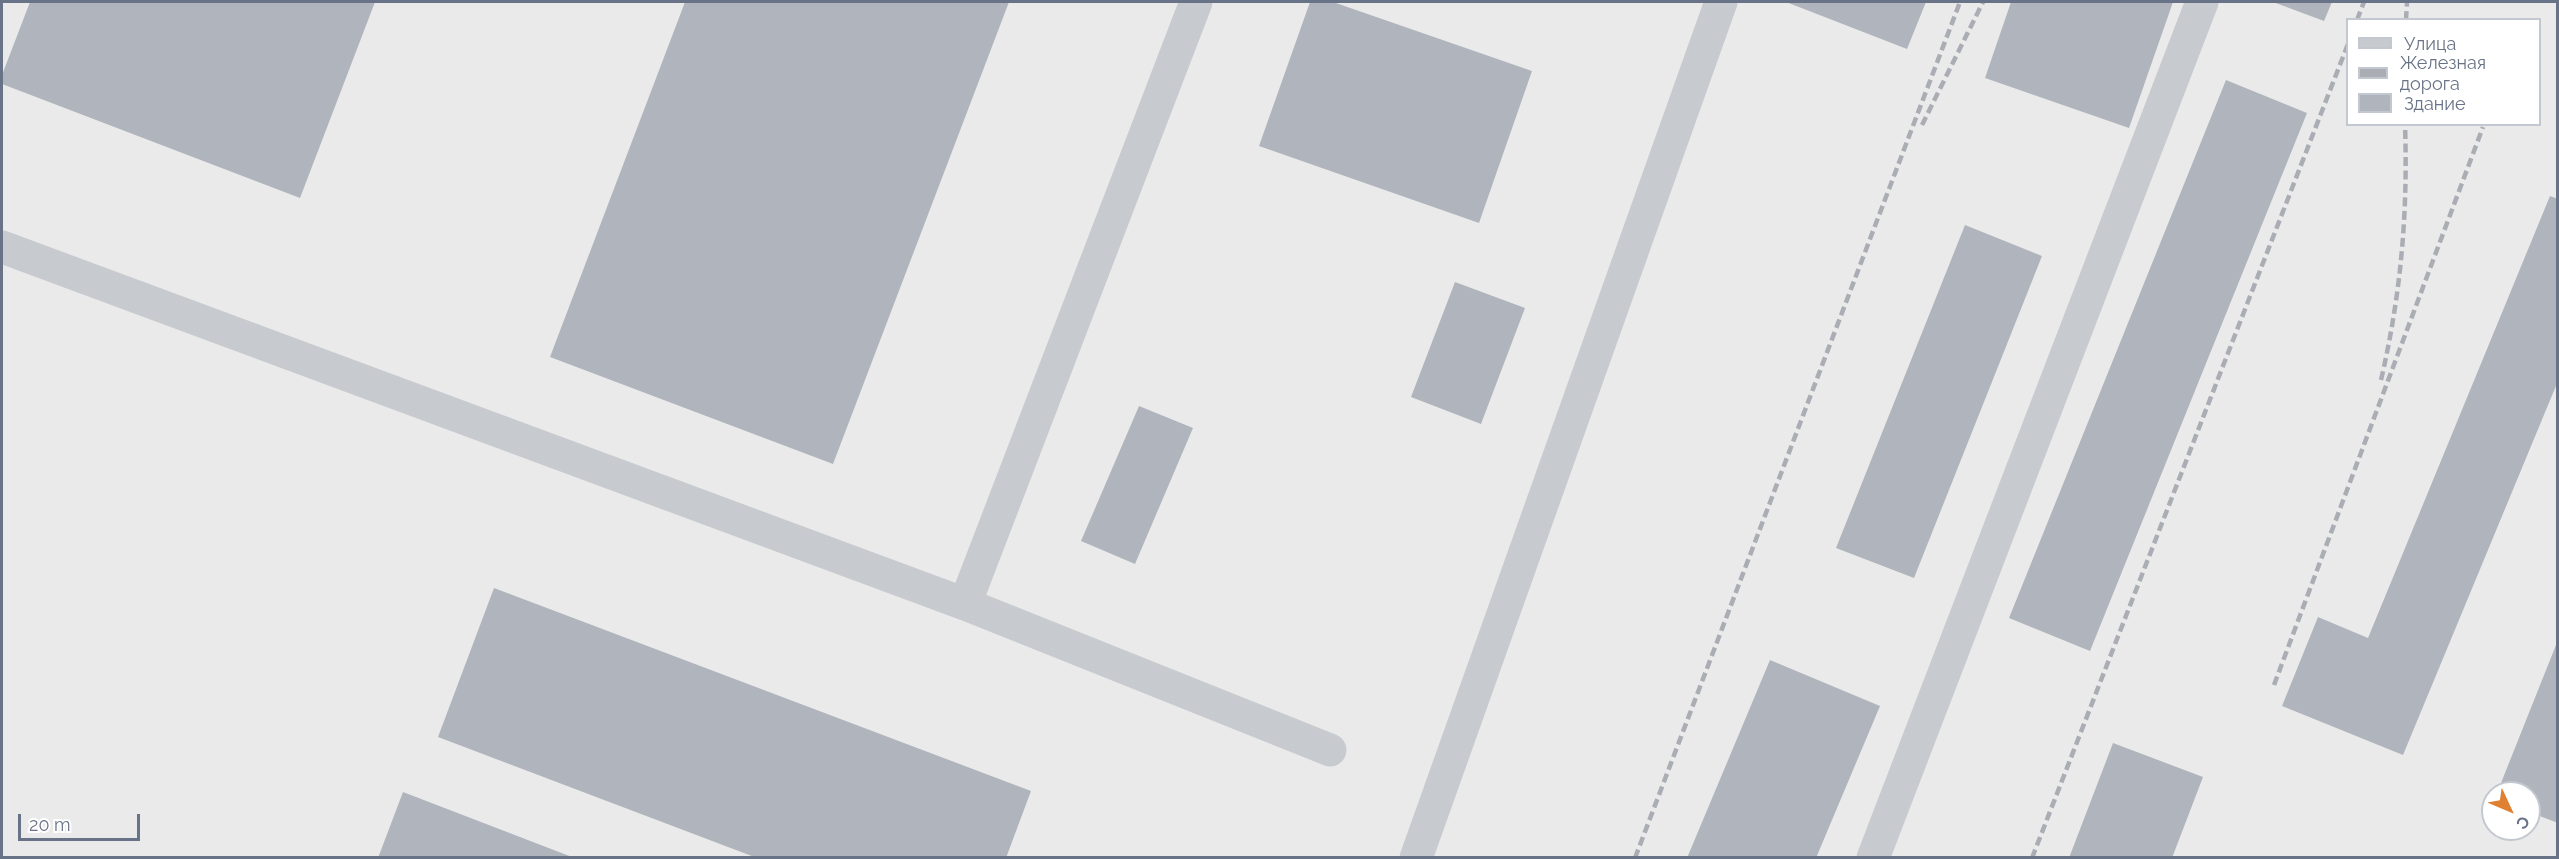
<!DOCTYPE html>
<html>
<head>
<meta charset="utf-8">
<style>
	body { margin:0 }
	#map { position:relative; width:2559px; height:859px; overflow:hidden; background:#f9f9f7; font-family:Raleway,sans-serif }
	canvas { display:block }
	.frame { position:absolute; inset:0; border:3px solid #697387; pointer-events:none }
	.legend { position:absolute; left:2346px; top:18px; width:195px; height:108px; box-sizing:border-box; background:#fff; border:2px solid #c3c7cf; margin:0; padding:8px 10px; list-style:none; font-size:18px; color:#697387 }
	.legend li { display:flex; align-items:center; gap:12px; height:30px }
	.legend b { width:30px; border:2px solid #c3c7cf }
	.north { position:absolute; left:2481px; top:781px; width:60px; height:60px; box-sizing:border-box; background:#fff; border:2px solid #c3c7cf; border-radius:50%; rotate:134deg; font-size:16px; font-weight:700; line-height:24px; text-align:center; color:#697387 }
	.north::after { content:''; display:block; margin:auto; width:21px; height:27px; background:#df8131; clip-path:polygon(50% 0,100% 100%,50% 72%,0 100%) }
	.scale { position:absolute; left:18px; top:814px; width:122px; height:27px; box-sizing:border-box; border:3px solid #697387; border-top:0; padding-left:8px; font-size:18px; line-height:21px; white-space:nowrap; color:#697387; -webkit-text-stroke:4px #fff; paint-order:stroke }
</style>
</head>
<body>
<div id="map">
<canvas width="2559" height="859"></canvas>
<div class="frame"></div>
<ul class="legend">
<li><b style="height:8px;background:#c7cace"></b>Улица</li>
<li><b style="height:8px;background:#aaadb4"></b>Железная дорога</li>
<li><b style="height:16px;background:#b0b5bd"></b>Здание</li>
</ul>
<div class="north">С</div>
<div class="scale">20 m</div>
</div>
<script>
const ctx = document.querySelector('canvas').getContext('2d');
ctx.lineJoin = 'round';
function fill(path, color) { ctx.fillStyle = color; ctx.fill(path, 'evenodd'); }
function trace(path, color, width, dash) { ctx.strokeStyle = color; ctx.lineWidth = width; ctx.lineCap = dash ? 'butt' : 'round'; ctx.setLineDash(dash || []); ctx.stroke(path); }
fill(new Path2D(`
	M2,2H2557V857H2ZM2348,20H2540V124H2348ZM2493,793H2529V829H2493Z`), '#eaeaea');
fill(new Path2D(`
	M30,2H375L300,198L2,84V75Z
	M685,2H1009L833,464L550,357Z
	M1310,2H1333L1532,71L1479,223L1259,146Z
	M1786,2H1926L1907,49Z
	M2011,2H2173L2129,128L1985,78Z
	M2273,2H2332L2324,21Z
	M2226,80L2307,113L2090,651L2009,618Z
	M2550,196L2558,199V381L2403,755L2282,706L2318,617L2368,638Z
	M1965,225L2042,256L1914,578L1836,548Z
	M1455,282L1525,308L1481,424L1411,397Z
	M1139,406L1193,428L1135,564L1081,541Z
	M494,588L1031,791L1006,858H757L438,737Z
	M2558,640V823L2529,812V793H2497Z
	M1770,660L1880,706L1816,858H1687Z
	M2113,743L2203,777L2172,858H2069Z
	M403,792L572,857V858H378Z`), '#b0b5bd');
trace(new Path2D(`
	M2,247L965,604L1330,750
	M965,604L1196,2
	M1416,858L1721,2
	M1873,858L2202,2`), '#c7cace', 33);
trace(new Path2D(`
	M2357,20L2364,2
	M2406,20L2407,2
	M1922,125L1983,2
	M2381,380C2401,294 2408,213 2405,124
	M2274,685L2483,127
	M1635,858L1960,2
	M2032,858L2348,44`), '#aaadb4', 4.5, [9, 4.5]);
</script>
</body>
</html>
